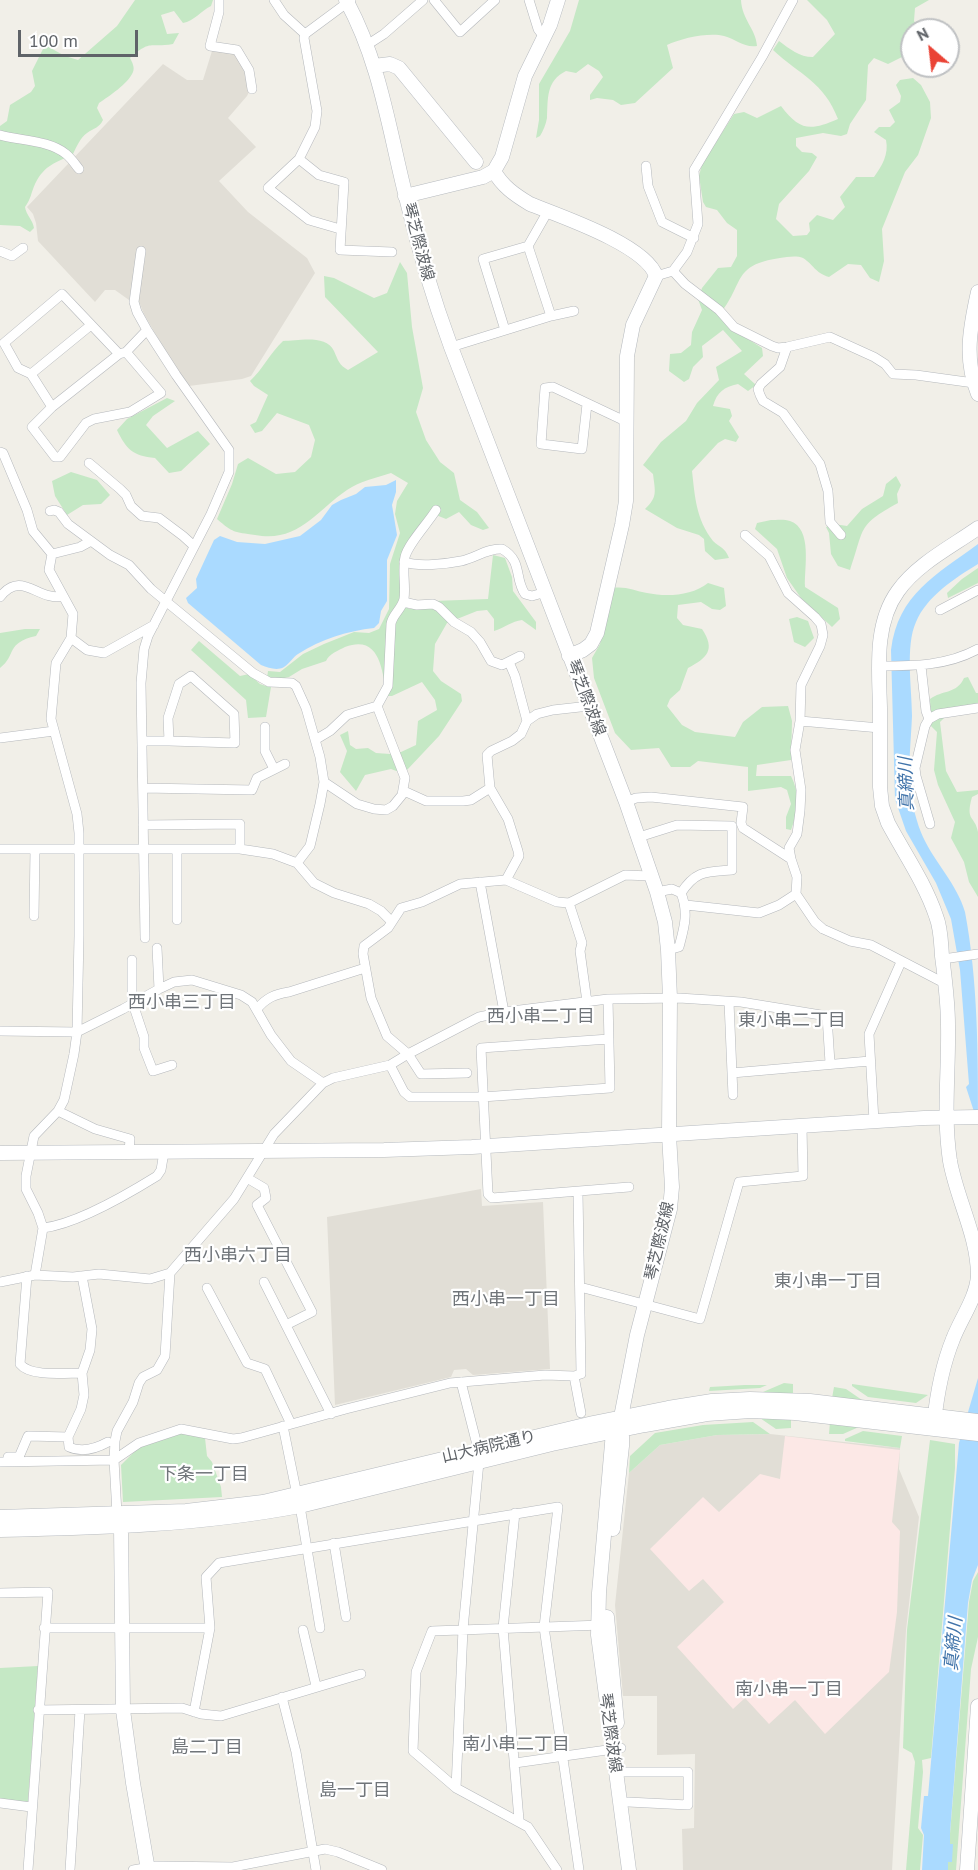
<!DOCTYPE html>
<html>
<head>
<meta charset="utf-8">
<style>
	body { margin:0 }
	#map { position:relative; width:978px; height:1870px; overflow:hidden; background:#f1efe8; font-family:"PT Sans",sans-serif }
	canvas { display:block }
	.north { position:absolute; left:900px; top:18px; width:60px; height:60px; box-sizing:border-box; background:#fff; border:2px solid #bfc1c3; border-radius:50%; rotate:332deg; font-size:16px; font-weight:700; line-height:24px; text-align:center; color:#5f6368 }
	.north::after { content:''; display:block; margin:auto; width:21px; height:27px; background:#ea4335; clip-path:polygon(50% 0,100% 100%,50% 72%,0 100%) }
	.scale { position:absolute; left:18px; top:30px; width:120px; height:27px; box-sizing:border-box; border:3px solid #5f6368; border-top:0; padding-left:8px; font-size:18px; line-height:21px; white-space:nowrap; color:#5f6368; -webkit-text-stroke:4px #fff; paint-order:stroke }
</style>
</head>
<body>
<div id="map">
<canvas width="978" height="1870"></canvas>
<div class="north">N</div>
<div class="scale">100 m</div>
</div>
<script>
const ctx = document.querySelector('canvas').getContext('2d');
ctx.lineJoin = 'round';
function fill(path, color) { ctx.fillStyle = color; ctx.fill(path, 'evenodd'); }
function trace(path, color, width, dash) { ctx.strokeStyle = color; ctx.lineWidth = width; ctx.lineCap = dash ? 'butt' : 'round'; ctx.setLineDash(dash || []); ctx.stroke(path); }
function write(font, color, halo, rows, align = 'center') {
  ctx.font = font + ' "PT Sans","Noto Sans JP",sans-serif'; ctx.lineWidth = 4.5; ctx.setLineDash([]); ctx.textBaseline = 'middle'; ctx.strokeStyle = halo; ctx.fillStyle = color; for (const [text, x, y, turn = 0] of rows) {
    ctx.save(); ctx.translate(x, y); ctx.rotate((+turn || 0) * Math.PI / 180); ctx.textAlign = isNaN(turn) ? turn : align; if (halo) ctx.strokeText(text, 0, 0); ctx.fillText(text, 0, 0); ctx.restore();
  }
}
fill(new Path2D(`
	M229,50L238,54L247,71L251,88L247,96L228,118L256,147L219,181L248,212L307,258L315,273L251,376L242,379L189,386L167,354L144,314L138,299L146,252L139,249L129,300L115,290H105L95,302L38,241L36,223L33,214L27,207L163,64L187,80H203L212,51Z
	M481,1189L482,1206L543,1202L550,1369L473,1375L466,1369L454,1370L451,1377L335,1405L327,1217Z
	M770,1434L900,1448L899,1469L919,1517L906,1630L892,1870H683L682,1829L694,1828L695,1754L657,1755V1696H623L615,1605L629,1473L660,1445L717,1435Z`), '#e1ded6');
fill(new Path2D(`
	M785,1436L900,1450L892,1522L900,1531L897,1612L889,1672L825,1734L795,1700L769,1724L745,1698L733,1709L677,1647L724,1602L703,1579L689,1591L650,1549L703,1497L719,1512L760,1474L780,1479Z`), '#fce8e6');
fill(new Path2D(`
	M135,0H213L211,6C201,11 194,21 183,23L174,11L161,15L167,34L179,33L173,44C149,48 151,39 130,58C132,62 135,67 133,72C128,84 109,96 99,103L97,108L103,120C99,128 94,128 87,133C80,138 77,146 73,154C56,163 45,164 35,184C31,193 31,199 25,207C26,215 33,220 34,228L30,232L20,226L0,225V126L7,121L10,105L31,92L35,86L32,71L45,45L65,56L78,60L117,26Z
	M579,0H741C742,20 756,29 757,46C744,48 736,39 724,36C710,32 681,38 667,45L673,68L635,103L621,105L613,100L597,98L590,100V95L603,77L599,71L588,64L576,73L566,71C546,81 548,98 547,118C546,124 543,131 540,136L536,138L539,120V84L570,31Z
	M807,0H929L915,8L914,21L920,30H939H912V52L888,64L874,58L868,65L866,100L850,124L847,134L841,136L823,133L796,138V146L802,152L812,153L817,157L809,171L779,204L776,219L793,236L807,235L810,231L809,223L817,215L833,220L845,207L840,197L856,177H874C882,166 889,154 886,140L874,132L879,127H890L895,122L889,110L900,102L901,96L896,85L900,80L913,78L921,85L930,102L931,118L918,155L905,172L882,229L884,261L879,282L870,278L861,265L848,264L829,277C815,273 814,265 803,258C796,255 787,257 780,258C731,265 745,284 719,315L737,332L762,348L763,356L744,374L756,385L748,391L738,384C724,387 717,392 713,406L730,409L732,416L729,421L739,437L736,442L725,439L718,443L692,471C695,497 696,519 713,541C720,548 725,547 729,558L715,560L705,551L704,539L699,535L677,528L645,509C658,497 655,491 653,474L643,465L661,442L686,421L697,403L719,380L716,367L742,351L723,330L702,346L703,357L693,367L689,379L684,382L669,371L670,354L681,353L691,345L692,332L702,310L698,299L702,288L718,268L731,267L737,256V230L727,223L717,210L706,207L703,202L699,176L702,164L734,114L744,112L757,118L781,106C800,131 810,131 838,119C824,82 800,75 773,50L779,41C790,49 799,57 813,57L835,34L827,20Z
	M400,262L407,273L412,327L423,388L416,412L426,440L440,462L454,473L460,500L477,512L489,528L483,530L471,525L459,512L446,519L431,513L401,563L400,599L409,609L424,607L433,601L488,599L493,555L505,558L512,577L513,591L536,622V630L522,620C512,621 504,628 494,631V619L487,610L477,611L447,623L435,644L433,671L441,681L461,694L462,701L439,736L407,770L399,772L391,769L365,775L356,791L340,772L347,751L340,735L348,731L350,745L356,749L368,748L376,753L390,754L401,752L416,745L418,721L437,710L435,700L422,682L392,696H387C382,672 381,634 345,647C339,650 329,654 326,661L302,669L289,677L275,680L271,687L266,717L248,718L246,700L191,650L199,641L240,676L249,674L260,684L266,686L268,671L280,672L303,654L324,644L354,632L369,633L379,629L389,609L390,564L400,533L395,514L397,501L408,483L391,473C376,478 360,481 347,490C315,512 298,543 255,535C234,532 233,533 217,519L232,484L238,464L248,458L276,474L295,472L311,457L315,440L309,425L277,413L262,431L255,433L250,425L256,422L268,395L254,386L250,381C263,369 270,353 283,341C298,341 326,334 334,351C338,360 339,365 348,370L378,352L325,297L324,276L334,278L374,298L387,293Z
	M167,398L175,401L153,416L146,425L167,448L198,431L210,444L181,471L169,473L155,458C133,456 126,449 117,430L127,419Z
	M71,472L97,480L110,495L101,504L83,505L67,515L55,496L52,481Z
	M896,476L901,485L897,494L898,503C856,526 865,528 850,570L838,566L831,554L829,533L826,527L834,524L847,526L862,509L883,496L886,484Z
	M771,520C776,520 785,519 790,521C813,529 804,568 805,587L838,608L840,619L832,627L801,598L787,578L777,549L755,529L757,523Z
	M978,568V583L948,598L947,593L962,579Z
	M708,583L724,588L726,606L720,610L712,609L701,602L678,605L677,618L683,625L702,629C716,650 707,658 688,668L680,690L670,699L667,706L682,725L695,732L735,737L743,722L762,707L788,706L792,721L791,760L757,765L756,776H791C800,793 798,812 791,830L786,829V817L791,804L787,790L781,787L748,791V767L698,761L690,767H671L659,748L631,750L615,733L594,678L592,658L600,644L613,588C625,586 635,591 647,593C666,597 692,596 708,583Z
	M797,617L808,621L814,638L805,647L794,642L789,619Z
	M25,629H40L36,636C5,643 17,655 0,668V633Z
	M968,677L976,693H978V705L946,716L940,722L946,771L957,792L978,790V794L972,797C965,822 975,815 978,832C978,852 978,876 978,897L969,882L964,862L951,838L955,822L938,785L934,770L937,732L931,726L930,699C942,690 957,694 964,678Z
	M784,1383L793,1384V1394L709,1395L763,1392Z
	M852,1384L928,1395L916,1403L868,1397L852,1386Z
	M745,1385H767L760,1388L709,1391L710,1387Z
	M834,1387L846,1389L862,1400L832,1398Z
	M757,1416L791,1419V1428L776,1429Z
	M753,1422L770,1434L717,1435L660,1445L629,1473L630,1456L655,1433L703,1425Z
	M830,1422L861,1426L843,1434H829Z
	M863,1431L902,1436L900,1448L845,1441V1439Z
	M183,1433L205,1438L207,1456L212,1462L221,1487L222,1497L123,1502L121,1465L139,1447Z
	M930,1440L955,1444V1468L931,1758L922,1760L923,1772L918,1828L923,1835L920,1870H906L915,1762L912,1753L903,1748L907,1630Z
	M978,1572V1637L971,1669L956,1870H947L969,1602L973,1581Z
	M38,1666L28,1801L25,1803L0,1799V1668Z`), '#c5e8c5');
fill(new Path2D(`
	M396,480V492L392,505L397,535L387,560V601L381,611L379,623L374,628C348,631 321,639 298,654C293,657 290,663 284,667C277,671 269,668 261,665L188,603L186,598L197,588L196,579L214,540L220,536L237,542L265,544L300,536L321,520L332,505L341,500L356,494L365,487L386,485Z
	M978,544V564C955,578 927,596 916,622C905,646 912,689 912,716C911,741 908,765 910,789C912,804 917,824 923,837C935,863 957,884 965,912C978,981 978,1054 978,1124L966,1087L969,1084L960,970L951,919L936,883L906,831L895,799L891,650C898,594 936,575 978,544Z
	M978,1378V1565L972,1580L968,1603L950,1833V1844H953L952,1862H948V1870H922L924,1835L921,1828L924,1796H928L959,1443Z`), '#aadaff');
const street = new Path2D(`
	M219,0V12L210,46L237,50L249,70L252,89
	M274,0L284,15L305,34
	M434,0L460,32L495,0
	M529,0L538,29L544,37
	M367,45L384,34L423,0
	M0,135C21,141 49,140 66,154C71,158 75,164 79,169
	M299,159L315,127L317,111L304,38L305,34L351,0
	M646,166L648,186L662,222L694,238
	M340,229L309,220L268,188L299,159L319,175L344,182L340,250L392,252
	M528,246L551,316
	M0,251L12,256L23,248
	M141,251L134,302L137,312L147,330L176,375L229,450V472L211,514L148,636L144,649L141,683L145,938
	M673,271L685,284L719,310L734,327L772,346L778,348L787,347L830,337L874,357L885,364L893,374L916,375L974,383
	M656,276L673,271L687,252L698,224L694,170L762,57L793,0
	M505,330L483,259L528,246L548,211
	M451,347L551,316L574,311
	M787,347L780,367L761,384L758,389L760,395L763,401L783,413L820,464L828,491L830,522L841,535
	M119,354L62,294L4,343L18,368L31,374L52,407L119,354L126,352L147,330
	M31,374L91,325
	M587,404L582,449L541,444L545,388L553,387L627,422
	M52,407L32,427L55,457H60L86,423L94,419L130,412L161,393L126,352
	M0,452L3,453L27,510L33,531L52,554L49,570L73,614L71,638L56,663L51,719L77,814L79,833V936L77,1032L74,1054L64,1100L58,1111L34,1136L26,1176V1189L38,1213L43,1228L35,1275
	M89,463L120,489L126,495L131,506L142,516L159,518L183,536L194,546
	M50,511L54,510L59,512L68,524L110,555L129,565L151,589L253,673L269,682L292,683L296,686L306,708L320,757L324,782L320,804L310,846L297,863
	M745,535L769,556L788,593L815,617L821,624L823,635L820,646L801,685L800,721L795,750L801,790L800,811L797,834L789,848L791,859
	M52,554L80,547L91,541
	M404,562C419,567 446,564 461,561C475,558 488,548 502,549C523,561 514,578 525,594L532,596L546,592
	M0,597C22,569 38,602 63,596
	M403,602L417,605L433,604L439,607L454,622L471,632L480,642L491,661L502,665L520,656
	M940,610L978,590
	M71,638L87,650L104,653L154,625
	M509,662L515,676L527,721
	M879,666C914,666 947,666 978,649
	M921,666L926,711L929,719
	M191,676L234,714L235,743L169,741L168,718L179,684Z
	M377,706L388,686L391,624C392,615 402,609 404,599C406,586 402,571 405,557C408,544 428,523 436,510
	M800,721L880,728
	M265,727V751L274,769
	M0,738L54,731
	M315,740L330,731L347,715L377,706L405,778L402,795L393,806L386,810L374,809L357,804L324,782
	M142,741H169
	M143,788L252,790L257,778L285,764
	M404,791L426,801H463L471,800L490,788
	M626,802L636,798L651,797L743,807L741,823L743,828L791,859L797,877L796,894L815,922L823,929L850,941L871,945L946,984
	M930,824L916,776L915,768L925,726L929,719L938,714L978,708
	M143,825L240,824V849
	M639,837L677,825L732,826V870C706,872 696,870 681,893
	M0,849H240L273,854L297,863L314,883L334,893L369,904L381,911L391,921
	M506,880L519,856L518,851L508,819L490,788L487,755L491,751L512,741L521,734L527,721L537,714L553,710L589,706
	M480,882L504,1012
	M657,892L672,889L681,893C689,913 684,928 679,947L668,950
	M569,903L582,943L580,951L587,1002
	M686,905L759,913L779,905L796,894
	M34,916L35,849
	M177,920V850
	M157,948L159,989
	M943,959L978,954
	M132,960V1001L144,1037V1048L153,1071L172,1065
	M729,1002L732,1073L870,1061
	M257,1009C266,998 275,994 289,992L365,968
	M0,1031L77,1032L123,1009L159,989L174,982L192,980L241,995L252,1002L271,1035L291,1061L323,1083
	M609,1039L481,1048L488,1194L492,1198L629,1187
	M390,1065L404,1092L410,1097H482L610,1088L608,999
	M467,1073L421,1074L408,1054L387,1036L371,998L363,954L364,946L388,928L401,908L422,902L460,884L506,880L557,902L569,903L625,875L651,876
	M732,1073L733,1095
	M58,1111L95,1129L130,1139L129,1152
	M874,1121L869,1034L901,962
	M247,1178L264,1188L266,1198L257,1205L312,1312L286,1325
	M43,1228C76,1224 128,1194 157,1176L161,1170L164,1152
	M27,1276L20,1364C30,1377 65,1373 82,1373
	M82,1276L92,1329L90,1350L82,1373L84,1395L81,1409L68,1437L69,1447C82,1453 97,1448 108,1442
	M0,1282L35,1275L73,1277L99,1274L150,1279L170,1273L234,1199L274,1134L323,1083L333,1078L390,1065L408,1054L479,1017L504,1012L608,999L679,998L741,1002L827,1016L830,1063
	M264,1282L331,1414
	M580,1287L700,1319L739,1182L803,1176L802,1126
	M207,1288L247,1363L265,1369L291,1424
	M574,1376L581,1413
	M283,1426L297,1495
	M8,1457H19L28,1436L68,1437
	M0,1462L114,1460L115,1441L117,1431L133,1402L139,1383L143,1377L157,1370L165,1356L170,1273
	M300,1506L320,1628
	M515,1513L503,1628L519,1820
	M117,1514L114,1460L139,1443L181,1429L233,1439L241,1438L346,1409L450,1383L545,1375L574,1376L581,1374L578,1192
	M334,1543L346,1617
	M0,1593L48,1592L28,1870
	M44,1628H210
	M303,1630L316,1686
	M282,1697L296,1752L316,1870
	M38,1710L182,1708L201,1714L221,1716L361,1674
	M194,1712L210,1628L206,1577L219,1563L558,1507L544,1627L579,1870
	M515,1763L621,1748
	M616,1772H688V1805L628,1802
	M456,1788L463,1629L479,1462L476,1441L461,1382
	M0,1803L31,1807
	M70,1870L80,1710
	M133,1870L156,1866L233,1867L325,1849L338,1852L382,1870
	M557,1870L528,1827L456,1788L413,1751L416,1672L432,1631L602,1625`);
const secondary = new Path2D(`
	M346,0C380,62 389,130 406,197C418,248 433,298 451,347L626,802L657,892L665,922L668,950L670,998L669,1135L672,1187L670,1209L637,1335L621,1417L613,1432L599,1593L598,1635L629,1870
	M374,66L390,64L399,68L476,162
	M494,171C502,186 515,195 530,204C560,216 646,245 656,276L633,325L627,356L626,501L622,525L597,633L591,644L583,650L569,656
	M405,196L483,177L494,171L502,157L525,76L550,25L558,0
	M978,292C970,328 964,359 978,394
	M0,1153L384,1150L472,1147L924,1118L978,1117
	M934,1423C937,1394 942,1366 953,1339C961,1318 976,1299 978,1276C978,1236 957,1200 950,1161C943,1115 949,1071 948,1025C948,1002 945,979 942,956C941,943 941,928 936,916C925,883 904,853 888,823L882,806L880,787C880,760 880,734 880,708C879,669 874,624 898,591C917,564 951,547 978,528
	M0,1517L186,1511L263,1502L593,1423L668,1408L712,1401L750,1399L810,1401L978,1421
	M119,1519L121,1527L123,1710L133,1783L148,1870
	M613,1529L622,1446V1422
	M0,1530C101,1528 200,1525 300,1506L552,1444L645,1425L707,1414L751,1411L795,1413L978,1434
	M607,1617L617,1723
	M967,1870L978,1706`);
trace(street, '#b5b8bc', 10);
trace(secondary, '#b6babf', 15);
trace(street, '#fff', 9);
trace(secondary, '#fff', 14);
write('16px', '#5f6368', '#fff', [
	["琴芝際波線",418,242,75],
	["琴芝際波線",586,698,69],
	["琴芝際波線",660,1241,-77],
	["山大病院通り",489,1447,-13],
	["琴芝際波線",610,1733,82]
]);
write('italic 18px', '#4174aa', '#fff', [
	["真締川",907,784,-92],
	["真締川",954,1644,-85]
]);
write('18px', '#70757a', '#fff', [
	["西小串三丁目",182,1003],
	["西小串二丁目",541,1017],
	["東小串二丁目",792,1021],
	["西小串六丁目",238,1256],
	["東小串一丁目",828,1282],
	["西小串一丁目",506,1300],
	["下条一丁目",204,1475],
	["南小串一丁目",789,1690],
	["南小串二丁目",516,1745],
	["島二丁目",207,1748],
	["島一丁目",355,1791]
]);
</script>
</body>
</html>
